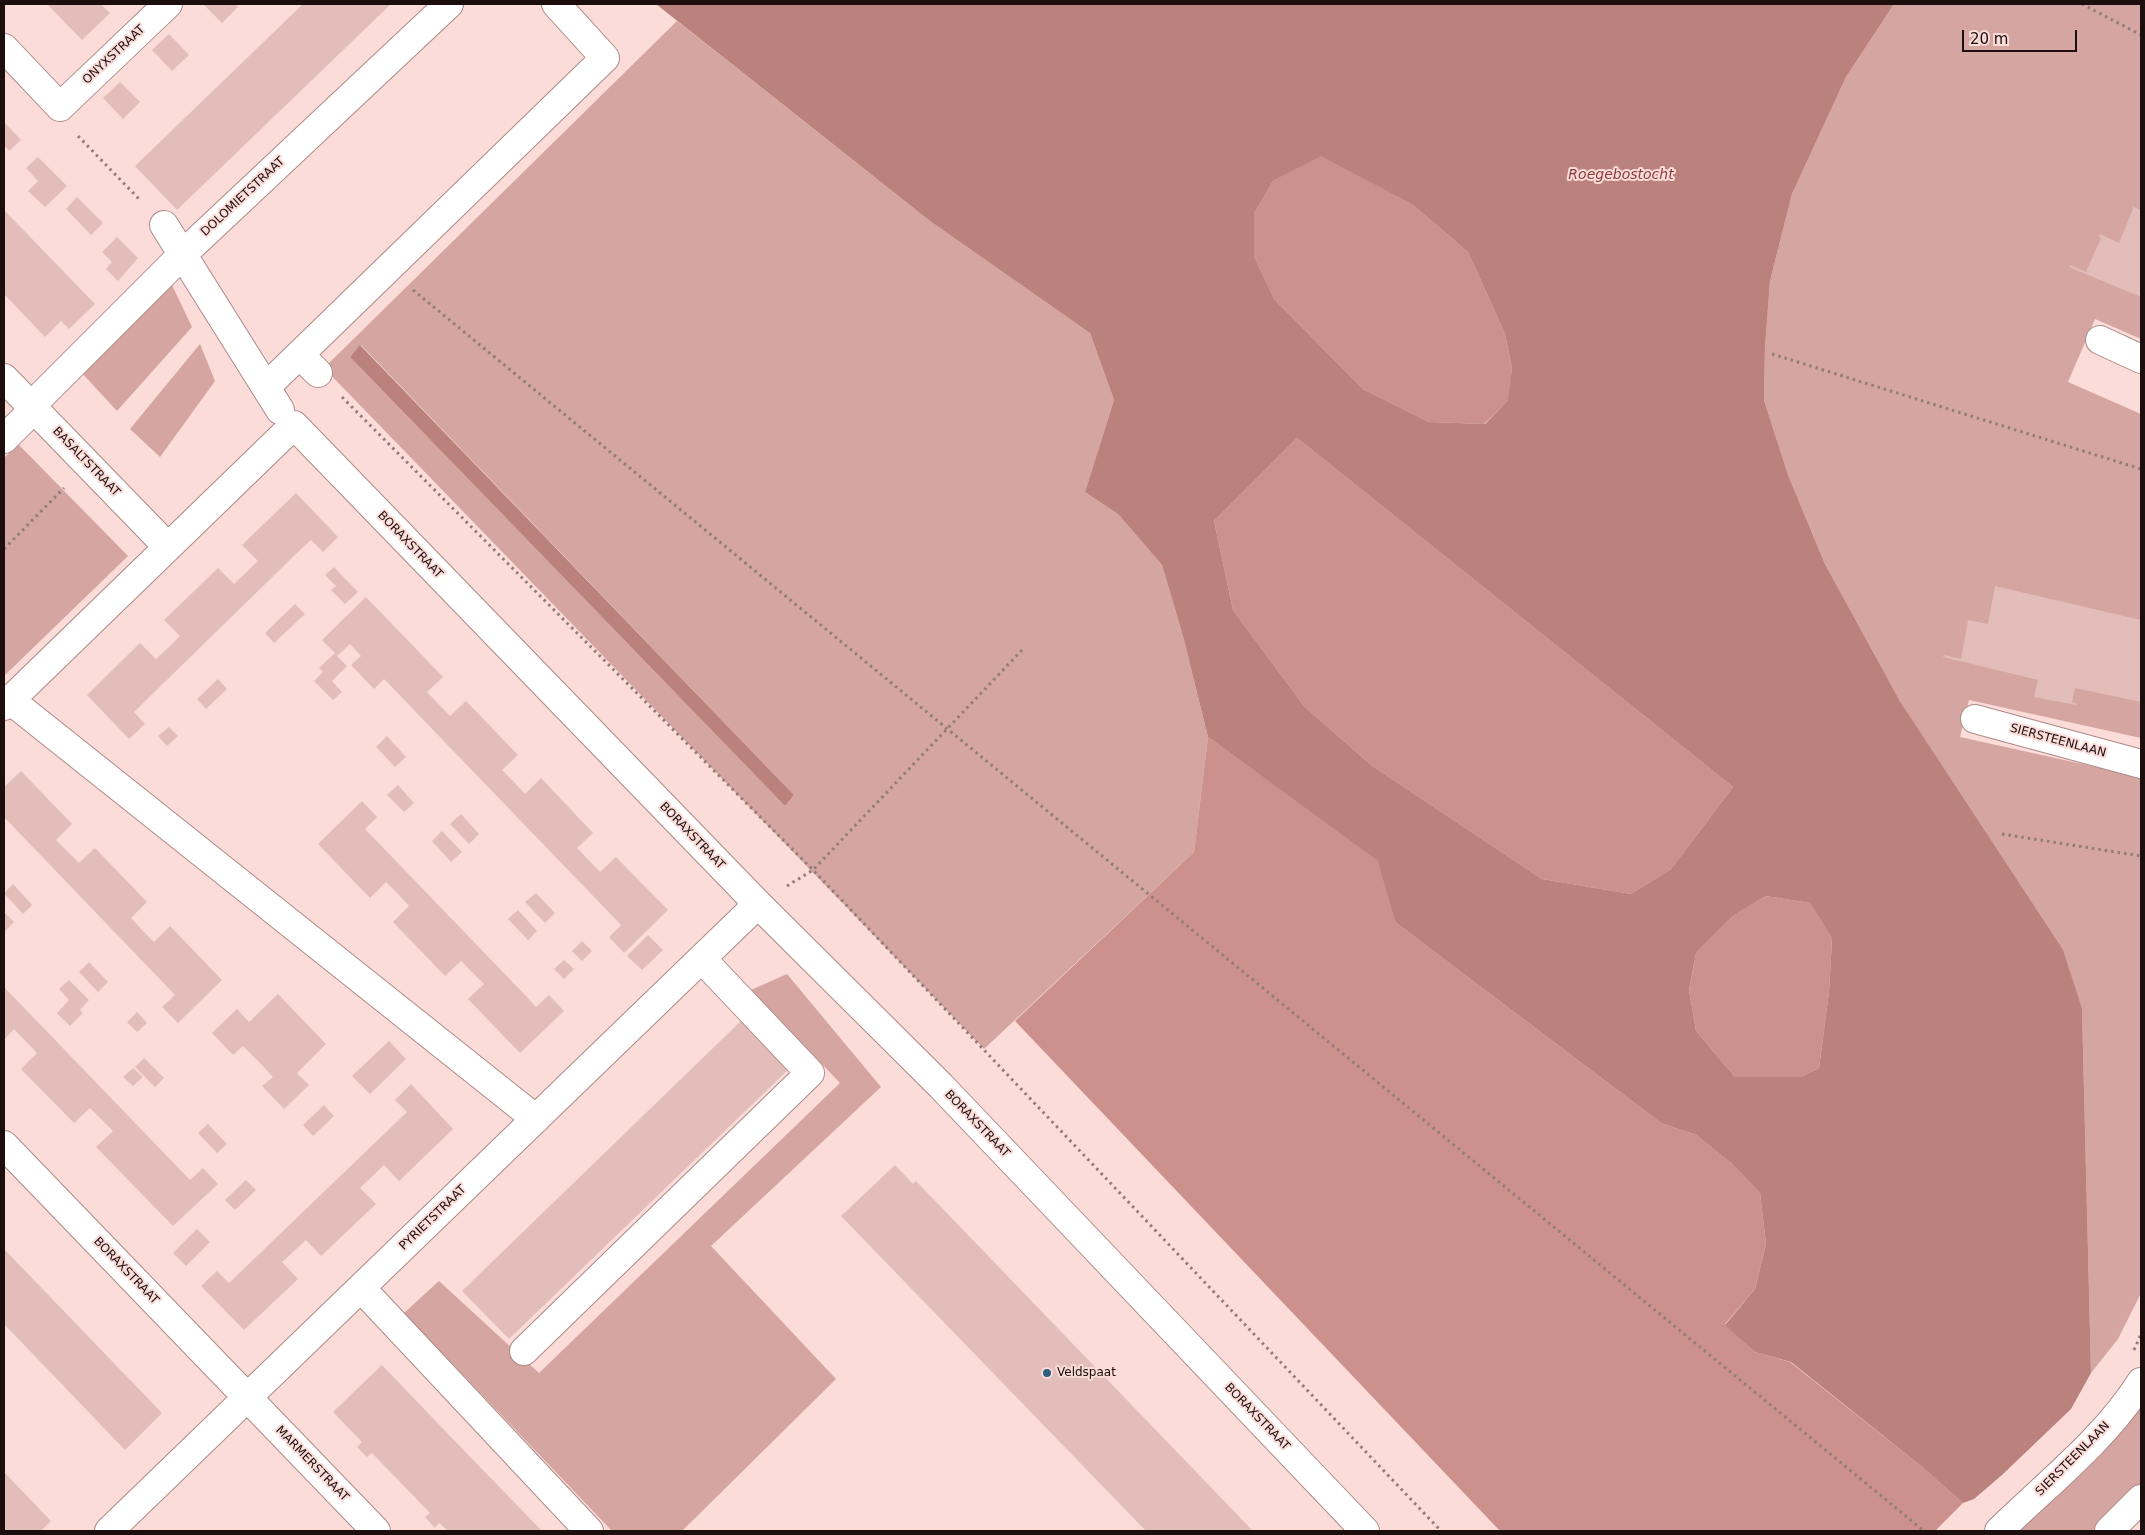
<!DOCTYPE html>
<html>
<head>
<meta charset="utf-8">
<style>
	body { margin:0 }
	#map { position:relative; width:2145px; height:1535px; overflow:hidden; background:#fbdcd9; font-family:"DejaVu Sans",sans-serif }
	canvas { display:block }
	.frame { position:absolute; inset:0; border:5px solid #1b0e0d; pointer-events:none }
	.scale { position:absolute; left:1962px; top:30px; width:115px; height:22px; box-sizing:border-box; border:2px solid #1b0e0d; border-top:0; padding-left:6px; font-size:15px; line-height:18px; white-space:nowrap; color:#1b0e0d; -webkit-text-stroke:4px #fbdcd9; paint-order:stroke }
</style>
</head>
<body>
<div id="map">
<canvas width="2145" height="1535"></canvas>
<div class="frame"></div>
<div class="scale">20 m</div>
</div>
<script>
const ctx = document.querySelector('canvas').getContext('2d');
ctx.lineJoin = 'round';
function fill(path, color) { ctx.fillStyle = color; ctx.fill(path, 'evenodd'); }
function trace(path, color, width, dash) { ctx.strokeStyle = color; ctx.lineWidth = width; ctx.lineCap = dash ? 'butt' : 'round'; ctx.setLineDash(dash || []); ctx.stroke(path); }
function write(font, color, halo, rows, align = 'center') {
  ctx.font = font + ' "DejaVu Sans",sans-serif'; ctx.lineWidth = 4; ctx.setLineDash([]); ctx.textBaseline = 'middle'; ctx.strokeStyle = halo; ctx.fillStyle = color; for (const [text, x, y, turn = 0] of rows) {
    ctx.save(); ctx.translate(x, y); ctx.rotate((+turn || 0) * Math.PI / 180); ctx.textAlign = isNaN(turn) ? turn : align; if (halo) ctx.strokeText(text, 0, 0); ctx.fillText(text, 0, 0); ctx.restore();
  }
}
fill(new Path2D(`
	M1894,4H2141V339L2095,319L2068,382L2141,414V738L1969,700L1960,737L2141,777V1293L2118,1339L2091,1373L2082,1009L1901,703L1825,564L1788,475L1764,400L1765,347L1770,281L1792,194L1846,77Z
	M677,21L930,221L1090,333L1114,400L1085,492L1118,514L1162,565L1183,636L1208,737L1194,852L984,1049L324,368ZM361,345L794,795L785,806L350,357Z
	M171,283L192,327L117,411L81,372Z
	M200,344L215,381L160,457L130,429Z
	M18,444L128,556L4,676V458Z
	M787,974L881,1087L711,1246L836,1379L682,1531H612L404,1313L439,1281L539,1373L840,1083L751,990Z
	M2141,1402V1487L2095,1531H2013Z`), '#d4a5a1');
fill(new Path2D(`
	M1321,155L1413,205L1468,252L1505,334L1512,368L1509,401L1484,424L1429,422L1363,389L1274,299L1254,256V214L1273,181Z
	M1297,438L1733,787L1671,869L1631,894L1542,879L1371,765L1304,706L1233,610L1214,521Z
	M1208,737L1379,861L1395,922L1661,1123L1696,1135L1731,1163L1760,1193L1766,1244L1755,1289L1725,1324L1755,1352L1790,1362L1921,1466L1963,1503L1935,1531H1500L1015,1021L1194,852Z
	M1766,896L1810,903L1832,939L1829,992L1819,1068L1801,1077H1735L1696,1031L1689,990L1696,953L1733,916Z`), '#cd918d');
fill(new Path2D(`
	M656,4H1894L1846,77L1792,194L1770,281L1765,347L1764,400L1788,475L1825,564L1901,703L2063,950L2082,1009L2091,1373L2071,1409L2002,1475L1974,1499L1963,1503L1921,1466L1791,1362L1755,1352L1725,1325L1755,1289L1766,1244L1760,1193L1731,1163L1696,1135L1661,1123L1395,922L1378,861L1208,737L1183,636L1162,565L1118,514L1085,492L1114,400L1090,333L930,221ZM1321,156L1413,205L1468,252L1505,334L1512,368L1508,401L1485,424L1429,422L1363,389L1274,299L1254,256V214L1273,181ZM1297,438L1733,787L1671,869L1631,894L1542,879L1371,765L1304,706L1233,610L1214,521ZM1766,896L1810,903L1832,939L1829,992L1819,1068L1801,1077H1735L1696,1031L1689,990L1696,953L1733,916Z
	M360,345L794,795L785,806L350,357Z`), '#bb817c');
fill(new Path2D(`
	M47,4H101L110,13L82,40Z
	M203,4H235L238,7L222,23Z
	M303,4H391L177,210L135,166Z
	M169,34L189,55L172,71L152,50Z
	M120,82L140,102L123,119L103,98Z
	M4,122L21,140L9,151L4,145Z
	M38,157L67,186L45,207L28,191L38,181L26,168Z
	M77,197L103,223L91,235L66,209Z
	M2132,206L2141,210V297L2069,267L2070,265L2086,272L2101,238L2099,237L2100,234L2119,243L2133,209Z
	M4,210L95,304L69,329L61,321L45,337L4,294Z
	M117,237L138,258L118,281L106,269L112,262L102,252Z
	M296,493L338,537L323,552L311,540L299,551L134,712L145,724L129,739L87,695L140,643L156,659L168,648L180,636L164,620L218,568L234,584L258,561L242,545Z
	M334,567L358,592L345,604L331,590L336,586L325,575Z
	M1995,586L2141,620V702L2075,688L2072,702L2077,704L2076,705L2034,697L2038,680L1943,657L1944,655L1961,659L1968,620L1988,624Z
	M366,597L443,677L427,692L450,716L466,701L518,755L502,770L514,782L525,794L541,778L593,833L577,848L600,872L616,857L668,910L624,953L609,937L621,925L386,681L384,679L374,689L351,665L361,656L350,644L337,656L347,666L332,681L342,692L333,700L314,681L323,672L319,668L335,653L322,640Z
	M295,604L305,614L274,643L265,633Z
	M218,679L227,689L206,709L197,699Z
	M169,727L178,736L167,746L158,736Z
	M387,736L406,757L395,767L376,747Z
	M21,771L72,824L56,840L79,863L95,848L147,902L131,918L142,930L154,942L170,926L222,980L178,1023L162,1007L175,995L4,817V787Z
	M398,785L414,803L404,812L387,795Z
	M362,801L377,817L365,829L526,996L536,1007L549,995L564,1011L520,1053L468,999L484,984L461,961L445,976L393,922L409,906L398,894L386,882L370,898L318,844Z
	M461,814L479,834L469,844L450,824Z
	M442,831L462,852L451,862L432,841Z
	M13,884L32,905L23,914L4,893Z
	M536,893L555,913L545,923L525,902Z
	M518,910L537,931L528,940L508,919Z
	M4,912L14,922L4,932Z
	M648,935L663,950L642,970L627,956Z
	M582,941L592,951L582,961L572,951Z
	M564,960L574,969L564,979L554,969Z
	M89,962L108,982L98,992L79,972Z
	M69,980L89,1000L80,1010L83,1013L70,1026L57,1013L69,1000L59,989Z
	M4,987L190,1180L203,1168L218,1184L173,1226L96,1147L113,1131L90,1108L74,1123L21,1069L37,1053L14,1029L4,1040Z
	M278,994L326,1044L297,1073L309,1085L284,1109L262,1086L273,1077L258,1061L243,1046L233,1055L212,1033L237,1009L249,1022Z
	M137,1012L147,1023L137,1032L127,1022Z
	M743,1019L790,1068L509,1339L462,1291Z
	M389,1041L406,1059L370,1094L352,1076Z
	M144,1058L164,1078L155,1087L135,1067Z
	M133,1068L143,1077L133,1086L123,1077Z
	M411,1084L453,1129L399,1181L384,1165L360,1188L376,1204L321,1256L306,1240L282,1262L298,1279L244,1330L201,1286L217,1271L229,1283L357,1160L407,1112L395,1100Z
	M324,1105L334,1116L313,1136L303,1125Z
	M208,1124L227,1144L217,1153L198,1133Z
	M895,1165L913,1184L916,1181L1253,1531H1146L841,1216Z
	M246,1180L256,1190L235,1210L225,1200Z
	M197,1229L210,1242L186,1266L173,1253Z
	M4,1249L162,1413L125,1450L4,1324Z
	M382,1365L449,1435L542,1531H448L439,1523L435,1528L425,1517L430,1513L372,1453L367,1457L357,1447L362,1442L333,1412Z
	M4,1472L51,1521L41,1531H4Z`), '#e2bdba');
const minor = new Path2D(`
	M4,48L60,107L168,4
	M164,225L280,410
	M2100,340L2141,359
	M300,355L318,373
	M4,378L167,546
	M266,387L605,58L556,4
	M42,395L183,254L449,4
	M4,439L34,409
	M10,700L536,1119
	M4,706L294,425L758,904L941,1086L1365,1531
	M1975,719L2141,764
	M4,1145L376,1531
	M361,1288L589,1531
	M524,1351L810,1073L702,959
	M109,1531L758,904`);
const major = new Path2D(`
	M1999,1531C2047,1484 2105,1439 2141,1382
	M2109,1531L2141,1499`);
trace(minor, '#ad8986', 30);
trace(major, '#ad8986', 30);
trace(new Path2D(`
	M2082,4L2141,35
	M78,136L141,201
	M413,290L1924,1531
	M1772,354L2141,469
	M342,397L813,870L1441,1531
	M4,549L64,488
	M2002,834L2141,856
	M787,886L813,870L1022,650
	M2134,1350L2141,1334`), '#927c7a', 3, [2.5, 4]);
trace(minor, '#fff', 28);
trace(major, '#fff', 28);
for (const [x, y, r, color] of [
	[1047,1373,5,"#2d5f7c"]
]) { const dot = new Path2D(); dot.arc(x, y, r, 0, 2 * Math.PI); ctx.fillStyle = color; ctx.fill(dot); trace(dot, '#fbdcd9', 2); }
write('12px', '#1b0e0d', '#fbdcd9', [
	["ONYXSTRAAT",114,55,-43],
	["DOLOMIETSTRAAT",243,197,-43],
	["BASALTSTRAAT",86,462,46],
	["BORAXSTRAAT",410,545,46],
	["SIERSTEENLAAN",2058,741,15],
	["BORAXSTRAAT",692,836,46],
	["BORAXSTRAAT",977,1124,46],
	["PYRIETSTRAAT",433,1218,-44],
	["BORAXSTRAAT",126,1271,46],
	["BORAXSTRAAT",1257,1417,46],
	["SIERSTEENLAAN",2073,1459,-45],
	["MARMERSTRAAT",312,1464,46]
]);
write('12px', '#1b0e0d', '#fbdcd9', [
	["Veldspaat",1057,1373]
], 'left');
write('italic 14px', '#873c3a', '#fbdcd9', [
	["Roegebostocht",1621,175]
]);
</script>
</body>
</html>
